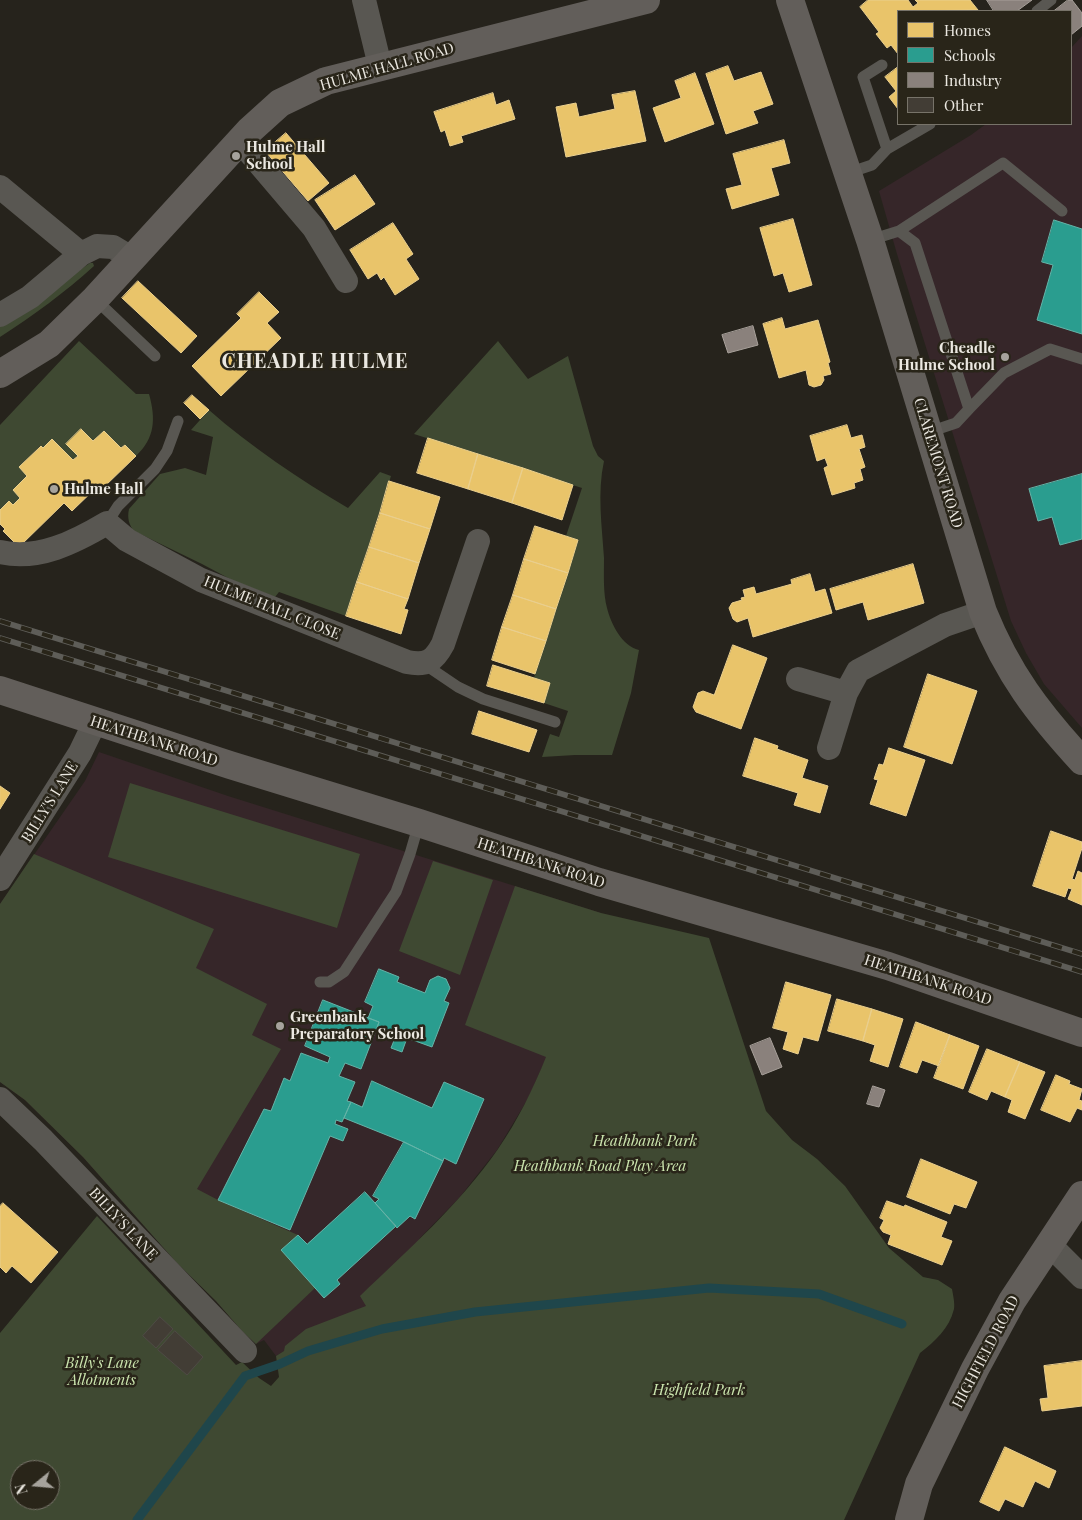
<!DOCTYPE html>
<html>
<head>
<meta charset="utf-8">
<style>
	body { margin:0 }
	#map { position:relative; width:1082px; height:1520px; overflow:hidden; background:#26231c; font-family:"Playfair Display",serif }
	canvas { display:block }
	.legend { position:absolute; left:897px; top:10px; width:175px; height:115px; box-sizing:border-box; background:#292519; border:1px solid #777369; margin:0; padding:6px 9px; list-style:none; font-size:15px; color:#ebe8e1 }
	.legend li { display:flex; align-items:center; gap:10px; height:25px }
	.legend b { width:25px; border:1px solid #777369 }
	.north { position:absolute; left:10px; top:1460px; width:50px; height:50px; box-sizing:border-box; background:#292519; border:1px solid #777369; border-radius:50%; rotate:253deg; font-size:14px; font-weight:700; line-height:20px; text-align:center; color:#ebe8e1 }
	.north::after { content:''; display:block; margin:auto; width:18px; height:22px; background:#a6a39c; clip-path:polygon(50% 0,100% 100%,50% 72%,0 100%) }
</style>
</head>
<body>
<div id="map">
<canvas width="1082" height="1520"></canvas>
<ul class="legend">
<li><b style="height:14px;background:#e9c46a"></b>Homes</li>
<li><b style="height:14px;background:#2a9d8f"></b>Schools</li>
<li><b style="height:14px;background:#8a817c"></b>Industry</li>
<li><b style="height:14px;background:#423d35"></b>Other</li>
</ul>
<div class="north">N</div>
</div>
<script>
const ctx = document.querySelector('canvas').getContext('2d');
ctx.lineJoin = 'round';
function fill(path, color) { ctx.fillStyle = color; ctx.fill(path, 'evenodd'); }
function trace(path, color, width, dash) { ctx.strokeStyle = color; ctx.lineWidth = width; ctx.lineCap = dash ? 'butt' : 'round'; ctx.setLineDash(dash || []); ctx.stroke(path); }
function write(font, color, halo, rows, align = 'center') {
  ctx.font = font + ' "Playfair Display",serif'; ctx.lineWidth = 5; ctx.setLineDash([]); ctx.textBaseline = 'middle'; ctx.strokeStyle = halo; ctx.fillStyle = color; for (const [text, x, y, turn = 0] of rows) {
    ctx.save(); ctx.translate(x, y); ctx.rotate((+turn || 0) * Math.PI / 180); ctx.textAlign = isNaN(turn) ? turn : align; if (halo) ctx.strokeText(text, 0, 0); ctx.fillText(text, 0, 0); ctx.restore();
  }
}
fill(new Path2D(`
	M1082,36V728L1044,684L1026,653L1011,621L897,254L879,191L971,135L986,124H1071V48Z
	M99,752L228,796L601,913L574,996L529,1097L497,1150L459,1198L420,1238L377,1321L303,1340L276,1356L264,1340L256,1344L243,1332L216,1301L177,1263L83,1157L25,1100L0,1082V904L85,781Z`), '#362629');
fill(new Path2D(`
	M90,263H93L94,266C64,293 34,315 0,337V325Z
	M79,341L136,394H149C156,419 155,438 136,456L125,445L121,448L104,431L93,441L81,429L78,456L73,460L52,439L43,448L40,446L19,467L27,476L13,490L20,498L13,505L0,510V425Z
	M498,341L528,379L568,356L593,446L598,456L604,461C597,493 602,526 604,558C604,574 603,593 607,608C611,624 622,646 639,650L631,693L612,755H575L542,757L550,734L559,737L568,711L544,703L550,683L534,678L578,540L566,536L582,488L414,434Z
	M209,410C251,447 299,479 348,508L380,472L391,476L346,616L279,592L275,597L232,580L202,564L134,531C129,525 127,518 129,509L160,474L185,468L206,475L213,437L191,430Z
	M130,783L360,854L337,928L108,857Z
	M34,854L214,929L196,968L267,1004L252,1035L281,1049L197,1189L218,1200L298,1235L281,1250L315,1288L256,1344L243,1332L216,1301L177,1263L83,1157L25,1100L0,1082V904Z
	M433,861L493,880L460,975L399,951Z
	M515,886L601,913L709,938L766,1111L792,1140L817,1159L845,1186L889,1248L923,1277L938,1280L952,1289C953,1295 955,1303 954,1309C949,1329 935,1341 920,1353L844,1520H0V1333L97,1216L236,1365L242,1362L259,1378L271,1386L279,1377L276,1356L284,1351L285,1346L306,1329L366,1306L360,1296C408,1250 460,1204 498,1149C518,1120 533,1089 546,1057L465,1025ZM20,1470H50V1500H20Z`), '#3f4932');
const homes = new Path2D(`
	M868,0H908L913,7L918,3L915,0H970L978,10L898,11V54L891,45L887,48L876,34L879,32L860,7Z
	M728,66L734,81L761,72L773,104L753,111L758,123L726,134L706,74Z
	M898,67V109L889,97L896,91L885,77Z
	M695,73L714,124L665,142L653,108L681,98L675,81Z
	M635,91L646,141L566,157L556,107L576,103L579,117L615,109L612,95Z
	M493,93L496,105L509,100L515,119L461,136L463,142L450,146L445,130L441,132L434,112Z
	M286,133L329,183L308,201L265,151Z
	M784,140L790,163L771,168L779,195L732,209L726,189L742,185L733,154Z
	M355,175L375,204L335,230L315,200Z
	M793,219L812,285L789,292L783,273L774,276L760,228Z
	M393,223L413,254L406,259L419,279L395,295L384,277L381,280L377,273L368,279L350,250Z
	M138,281L197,336L181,353L122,298Z
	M259,292L279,312L267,323L281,338L221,396L192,366L241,318L237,314Z
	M782,318L785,329L818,320L830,362L828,363L831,374L823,376L824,380L821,385L814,387L809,385L806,370L779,378L763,324Z
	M192,395L209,410L200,419L184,403Z
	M847,425L851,438L862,435L865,447L859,449L865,467L860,469L863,480L854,483L855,488L832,495L824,468L828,466L825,458L817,461L810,436Z
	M81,429L93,441L104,431L121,448L125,445L136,456L103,488L100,484L72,511L64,503L19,547L3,531L5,529L0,524V510L9,501L13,505L20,498L13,490L27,476L19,467L41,446L43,448L52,439L73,460L78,456L66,444Z
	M428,438L478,454L468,489L417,473Z
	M478,454L523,468L512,503L468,489Z
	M523,468L573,485L562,520L512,503Z
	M389,481L440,497L430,529L380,513Z
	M380,513L430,529L419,563L369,547Z
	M535,526L578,540L568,573L524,559Z
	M369,547L419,563L408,599L357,582Z
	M524,559L568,573L556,609L513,595Z
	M913,564L924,603L868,620L863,602L836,610L830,589Z
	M810,574L815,592L825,589L832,613L753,637L748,618L737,622L733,619L729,608L732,603L742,600L741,598L745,597L743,590L754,587L756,594L792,584L791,580Z
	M357,582L408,599L404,609L408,610L401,634L346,616Z
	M513,595L556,609L546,641L502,627Z
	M502,627L546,641L535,674L492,660Z
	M733,645L767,658L741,729L696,712L693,707L698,693L703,691L714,695Z
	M493,665L550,683L544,703L487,686Z
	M928,674L977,691L952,764L904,747Z
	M479,711L537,730L529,752L472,734Z
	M755,738L778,746L777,749L808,760L802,778L828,786L820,813L794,805L798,793L743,776Z
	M889,748L925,760L906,816L870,804L878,780L874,779L879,764L883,765Z
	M0,786L10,793L0,809Z
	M1051,831L1082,842V848L1072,879L1075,880L1078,871L1082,873V905L1068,899L1072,889L1068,888L1065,897L1033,886Z
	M786,982L831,995L818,1041L803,1037L798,1054L783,1049L788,1032L773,1028Z
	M837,999L872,1009L863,1041L828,1031Z
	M872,1009L903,1019L888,1067L870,1061L875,1045L863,1041Z
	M916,1022L950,1035L939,1066L922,1060L917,1073L900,1067Z
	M950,1035L979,1046L963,1089L934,1078Z
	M987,1049L1020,1062L1005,1097L991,1091L987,1100L969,1092Z
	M1020,1062L1045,1072L1025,1119L1008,1112L1012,1100L1005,1097Z
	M1056,1075L1070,1081L1069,1084L1082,1089L1079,1100L1082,1101V1110L1077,1108L1070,1122L1041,1110Z
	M921,1159L977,1182L966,1208L954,1204L950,1214L907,1197Z
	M887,1201L904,1207L905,1205L947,1222L941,1237L952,1241L942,1265L888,1244L891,1235L883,1232L880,1228L884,1220L880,1218Z
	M3,1203L58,1252L31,1283L12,1266L6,1273L0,1267V1206Z
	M1082,1361V1406L1042,1411L1040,1399L1048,1398L1044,1366Z
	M1005,1447L1056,1471L1049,1488L1035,1481L1023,1507L1005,1499L999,1511L980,1502Z`);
fill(homes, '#e9c46a');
trace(homes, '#eacf8e', 1);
const schools = new Path2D(`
	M1054,220L1082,229V334L1037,320L1053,265L1042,262Z
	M1082,474V539L1060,545L1052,517L1038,521L1029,489Z
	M379,969L399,977L397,982L425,993L430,980L438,976L446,979L450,988L444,1001L449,1003L432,1047L407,1038L402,1052L391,1048L395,1038L376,1031L379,1022L368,1018L373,1006L365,1002Z
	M323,1000L379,1022L361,1069L345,1063L339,1076L355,1082L347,1101L351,1102L342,1122L336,1120L335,1124L348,1129L343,1141L330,1136L290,1230L218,1200L264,1109L271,1111L284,1078L290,1081L301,1053L328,1063L330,1057L305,1046Z
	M372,1081L432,1108L444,1082L484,1099L456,1164L444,1158L443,1161L404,1142L344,1118L351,1102L362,1107Z
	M404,1142L443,1161L415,1219L410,1216L397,1228L375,1203L379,1199L373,1196Z
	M365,1192L396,1226L337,1280L340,1284L324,1298L281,1250L298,1235L307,1244Z`);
fill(schools, '#2a9d8f');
trace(schools, '#64b4a8', 1);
const industry = new Path2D(`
	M987,0H1032L1017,11H994Z
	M1068,0H1072L1082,13V26L1071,35V11H1054Z
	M753,326L758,345L728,353L722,335Z
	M770,1038L782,1067L762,1075L750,1046Z
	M873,1086L885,1090L879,1107L867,1104Z`);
fill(industry, '#8a817c');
trace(industry, '#a7a09a', 1);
trace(new Path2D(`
	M137,1520L245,1376L280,1364L308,1351L382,1329L475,1312L709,1288L819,1294L902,1324`), '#1f464b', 9);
const building = new Path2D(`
	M160,1317L173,1329L156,1348L143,1336Z
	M175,1331L203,1357L187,1375L158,1350Z`);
fill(building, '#423d35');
trace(building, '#4e4a45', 1);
trace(new Path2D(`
	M1037,11L1051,0
	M882,65L863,77L887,149
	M848,173L872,165L887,149L930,124
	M899,231L1003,163L1062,211
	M870,240L899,231L915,243L969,409L956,423L929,432
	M95,299L155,356
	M969,409L1004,373L1050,349L1082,359
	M107,523L118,506L155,469L167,451L178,421
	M424,664L458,687L483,699L555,722
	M320,982H329L344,972L396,892L410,854L419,823`), '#595752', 11);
trace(new Path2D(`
	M364,0L380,66
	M240,141L314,228L346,281
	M0,187L81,254
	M0,315L30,297L81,254L97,246L113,247L133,259
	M0,552C38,561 75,542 107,523L127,540L201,580L407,662C427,666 434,661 443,644L478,541
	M798,679L846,693
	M829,748L846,693L858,671L945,625L983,612
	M0,879L80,753L95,722
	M0,1099L43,1140L245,1351
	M1049,1244L1082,1277`), '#595752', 24);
trace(new Path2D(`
	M790,0L870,240L983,612C1008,674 1038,713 1082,761
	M0,374L49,344L95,299L249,131L280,103L326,81L646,0
	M0,690L230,765L419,823L599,882L888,966L1082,1033
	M909,1520L919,1484L975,1369L1012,1301L1082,1195`), '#625e5a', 28);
const rail = new Path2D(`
	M0,621L1082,954
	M0,638L1082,972`);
trace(rail, '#5e5d58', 5.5);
trace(rail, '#292519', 4, [11]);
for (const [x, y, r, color] of [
	[236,156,5,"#a6a39c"],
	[1005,357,5,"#a6a39c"],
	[54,489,5,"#a6a39c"],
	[280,1026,5,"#a6a39c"]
]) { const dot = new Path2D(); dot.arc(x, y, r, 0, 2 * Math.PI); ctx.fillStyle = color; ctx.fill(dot); trace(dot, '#292519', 2); }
write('15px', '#ebe8e1', '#292519', [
	["HULME HALL ROAD",387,67,-16],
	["CLAREMONT ROAD",938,463,73],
	["HULME HALL CLOSE",272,608,22],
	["HEATHBANK ROAD",154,741,18],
	["BILLY'S LANE",50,802,-58],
	["HEATHBANK ROAD",541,863,18],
	["HEATHBANK ROAD",928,980,18],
	["BILLY'S LANE",123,1224,47],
	["HIGHFIELD ROAD",986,1352,-62]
]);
write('bold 15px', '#ebe8e1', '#292519', [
	["Hulme Hall",246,147],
	["School",246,164],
	["Cheadle",995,348,"right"],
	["Hulme School",995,365,"right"],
	["Hulme Hall",64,489],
	["Greenbank",290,1017],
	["Preparatory School",290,1034]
], 'left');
write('italic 15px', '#cbe5ae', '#292519', [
	["Heathbank Park",645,1141],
	["Heathbank Road Play Area",600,1166],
	["Billy's Lane",102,1363],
	["Allotments",102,1380],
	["Highfield Park",699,1390]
]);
ctx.letterSpacing = '1px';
write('bold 20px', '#ebe8e1', '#292519', [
	["CHEADLE HULME",315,362]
]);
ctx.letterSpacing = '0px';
</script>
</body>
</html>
